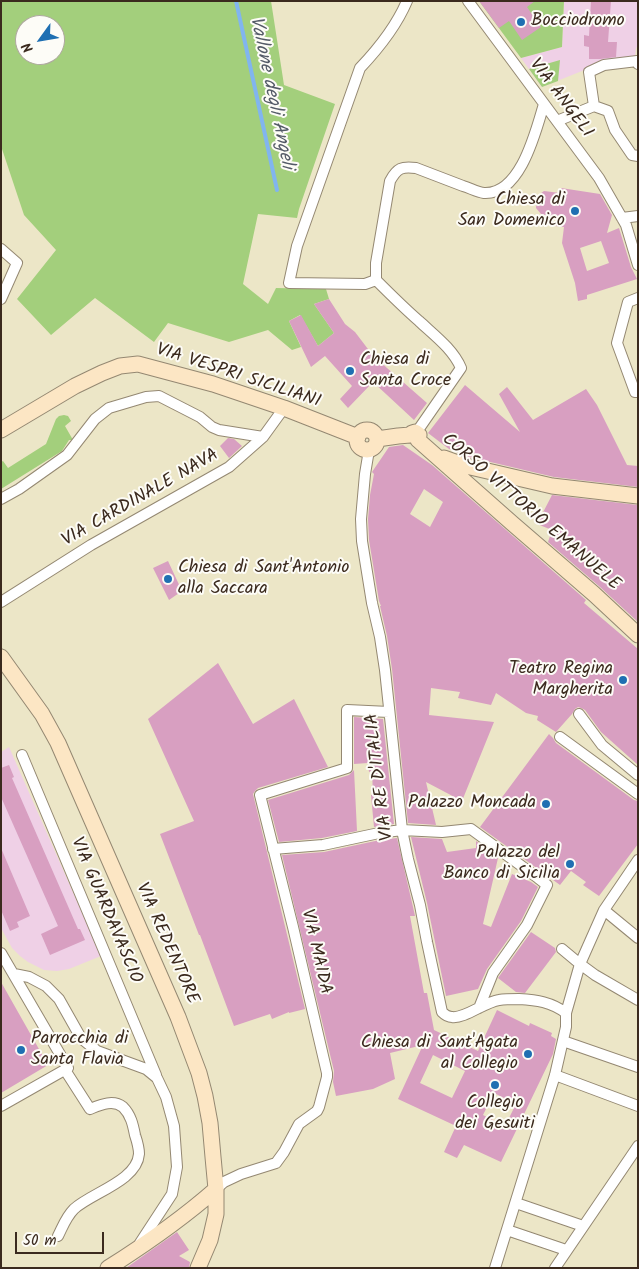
<!DOCTYPE html>
<html>
<head>
<meta charset="utf-8">
<style>
	body { margin:0 }
	#map { position:relative; width:639px; height:1269px; overflow:hidden; background:#ece6c7; font-family:Kalam,sans-serif }
	canvas { display:block }
	.frame { position:absolute; inset:0; border:2px solid #3b2a1e; pointer-events:none }
	.north { position:absolute; left:15px; top:15px; width:50px; height:50px; box-sizing:border-box; background:#fdfcf7; border:1px solid #afa8a0; border-radius:50%; rotate:238deg; font-size:14px; font-weight:700; line-height:20px; text-align:center; color:#3b2a1e }
	.north::after { content:''; display:block; margin:auto; width:18px; height:22px; background:#1f6fb2; clip-path:polygon(50% 0,100% 100%,50% 72%,0 100%) }
	.scale { position:absolute; left:15px; top:1232px; width:89px; height:22px; box-sizing:border-box; border:2px solid #3b2a1e; border-top:0; padding-left:6px; font-size:15px; line-height:18px; white-space:nowrap; color:#3b2a1e; -webkit-text-stroke:4px #fdfcf7; paint-order:stroke }
</style>
</head>
<body>
<div id="map">
<canvas width="639" height="1269"></canvas>
<div class="frame"></div>
<div class="north">N</div>
<div class="scale">50 m</div>
</div>
<script>
const ctx = document.querySelector('canvas').getContext('2d');
ctx.lineJoin = 'round';
function fill(path, color) { ctx.fillStyle = color; ctx.fill(path, 'evenodd'); }
function trace(path, color, width, dash) { ctx.strokeStyle = color; ctx.lineWidth = width; ctx.lineCap = dash ? 'butt' : 'round'; ctx.setLineDash(dash || []); ctx.stroke(path); }
function write(font, color, halo, rows, align = 'center') {
  ctx.font = font + ' Kalam,sans-serif'; ctx.lineWidth = 4; ctx.setLineDash([]); ctx.textBaseline = 'middle'; ctx.strokeStyle = halo; ctx.fillStyle = color; for (const [text, x, y, turn = 0] of rows) {
    ctx.save(); ctx.translate(x, y); ctx.rotate((+turn || 0) * Math.PI / 180); ctx.textAlign = isNaN(turn) ? turn : align; if (halo) ctx.strokeText(text, 0, 0); ctx.fillText(text, 0, 0); ctx.restore();
  }
}
fill(new Path2D(`
	M564,1H638V46L636,48L635,58L602,63L542,87L521,58L562,47Z
	M9,747L101,956L69,969L57,971L44,970L28,962L20,956L12,948L1,928V752Z`), '#efd0e6');
fill(new Path2D(`
	M1,1H271L284,85L335,104L299,209L297,218L258,214L243,284L268,304L276,288L326,289L329,299L314,304L334,333L318,346L300,315L289,321L301,347L292,350L268,330L229,342L168,323L154,342L95,298L51,335L17,299L56,250L24,215L1,146ZM25,25H55V55H25Z
	M479,1H564L562,47L521,58Z
	M560,60L558,81L542,87L529,69Z
	M64,415L68,416L71,421L65,426L73,440H69L62,451L1,489V462L3,461L8,468L46,444L56,419L59,416Z`), '#a3cf7c');
trace(new Path2D(`
	M236,1L277,190`), '#81b5ef', 4);
fill(new Path2D(`
	M479,1H535L527,7L541,27L522,40L509,21L499,28Z
	M591,1H611L608,42H617L616,57L600,59H589V47L584,46V35L589,36Z
	M561,188L600,194L612,215L607,233L619,228L631,267L637,279L587,295V299L578,301L575,283L562,243L564,227L555,226L558,218L541,214L536,208L537,196L544,191L560,193ZM601,241L609,263L587,271L580,248Z
	M329,299L345,324L355,332L371,353L387,368L427,403L414,420L373,382L348,408L340,399L352,386L325,356L311,367L289,321L301,315L318,346L334,333L314,304Z
	M465,385L520,432L499,394L507,387L533,420L586,389L597,405L627,465L638,466V487L554,477L469,457L449,449L428,433Z
	M228,438L234,439L242,446L229,458L220,446Z
	M403,445L432,465L586,600L584,603L638,649V765L601,732L585,710L581,708L578,707L575,709L572,714L556,732L537,720L538,716L526,713L496,693L491,705L458,698L460,692L431,688L429,715L494,722L462,801L426,782L436,825L408,823L392,669L387,636L380,606H381L379,601L369,540L368,519L370,495L374,474L372,472L389,447ZM424,489L443,502L430,527L410,514Z
	M552,495L638,505V622L600,587L548,542L552,530L537,524Z
	M168,561L182,591L169,600L153,568Z
	M218,663L253,724L294,699L328,767L258,788L255,791L253,794L305,1009L289,1013V1012L272,1019L270,1014L234,1026L200,935H199L160,834L194,821L148,719Z
	M354,717L383,719L394,824L374,827L371,795H373L372,771L369,772L368,763L354,764Z
	M549,734L553,738L556,743L634,800L638,801V844L599,896L583,885L586,882L571,871L560,885L480,827Z
	M9,765L14,777L12,778L78,929H80L85,940L50,955L41,934L58,926L1,797V768Z
	M354,770L357,831L322,838L279,842L268,800L349,775Z
	M411,837L442,839L447,852L476,848V841L498,858L483,924L491,927L512,874L531,882L538,887L521,921L487,969L478,989L446,996L427,903Z
	M397,838L413,907L415,916H410L424,993H427L434,1030L478,1051L497,1010L529,1026L530,1023L552,1033L551,1036L556,1039L553,1054L501,1162L464,1145L457,1158L444,1152L456,1126L398,1099L423,1045L390,1053L395,1079L373,1089L336,1096L333,1082L334,1071L282,855L324,852L380,840ZM433,1055L465,1071L452,1098L420,1083ZM494,1093L516,1104L505,1126L483,1115Z
	M1,848L30,916L17,922L19,927L10,931L1,910Z
	M531,932L555,948L556,952L525,993L516,992L498,978Z
	M1,982L48,1065L1,1093Z
	M177,1232L189,1250L179,1256L190,1262L189,1268H126Z`), '#d89fc1');
const street = new Path2D(`
	M468,1L599,178L626,225L638,265
	M594,106L608,111L615,130L632,155L638,156
	M557,121L594,106L589,72L604,65L637,61L638,64
	M622,218L638,216
	M1,249L17,263L1,299
	M376,280L365,284L289,283L297,246L360,68C379,48 396,27 407,1
	M638,298L628,302L617,343L635,392H638
	M416,433L461,368C453,349 434,335 419,321C404,308 390,294 376,280V263L390,181C397,168 402,166 416,168C432,174 447,180 463,186C470,188 477,192 484,193C521,195 536,130 544,104
	M369,450L365,474L361,519L362,541L372,603L380,637L385,670L402,830L408,859L420,905L427,942L442,1012C445,1015 448,1017 452,1017C464,1019 485,1002 499,1000C505,999 512,999 519,999C537,1000 551,1002 566,1013
	M1,499L19,489L67,455L95,419L109,408L146,397L159,396L200,417L212,427L219,430L263,437
	M1,602L91,545L229,467L263,437L284,408
	M579,714L602,745L638,775
	M560,737L638,794
	M22,755L156,1075
	M273,849L323,845L379,833L402,830L442,832L471,829L538,878L547,885L527,925L493,973L479,1008
	M604,910L638,938
	M562,949L580,964L595,975L638,1000
	M1,953L68,1068L1,1106
	M14,974L29,977L46,986L59,999L81,1038L97,1051L146,1069L157,1078L166,1097L174,1126L177,1167L172,1194L140,1243
	M563,1041L638,1067
	M555,1075L638,1106
	M216,1189L224,1182L241,1174L276,1163L284,1152L299,1124L317,1111L319,1107L327,1077V1073L293,927L260,795L347,768V710L389,712
	M516,1203L583,1226
	M507,1230L566,1250
	M58,1236C63,1226 66,1217 74,1209C91,1193 137,1181 139,1154C139,1148 137,1141 135,1135C133,1125 131,1115 123,1107C113,1099 100,1105 90,1109L65,1070
	M495,1268L555,1075L566,1027V1013L580,964L604,910L638,860
	M555,1268L638,1146`);
const secondary = new Path2D(`
	M1,430L75,386L102,373L120,366L138,364L213,384L284,408L358,437
	M357 440a10 10 0 1 1 20 0a10 10 0 1 1-20 0Z
	M377,439L398,436L410,435L412,433L415,432L419,435L418,440
	M418,440L513,524L594,594L638,635
	M444,458L466,466L552,486L638,496
	M1,657L42,714L58,743L178,1017L199,1073L205,1096L210,1123L213,1157L216,1189V1214L210,1240L198,1268
	M108,1268C146,1244 182,1219 216,1189`);
trace(street, '#948872', 12);
trace(secondary, '#948872', 17);
trace(street, '#fff', 10);
trace(secondary, '#fce6c4', 15);
for (const [x, y, r, color] of [
	[521,22,5,"#1f6fb2"],
	[575,211,5,"#1f6fb2"],
	[350,371,5,"#1f6fb2"],
	[168,579,5,"#1f6fb2"],
	[623,680,5,"#1f6fb2"],
	[546,804,5,"#1f6fb2"],
	[570,864,5,"#1f6fb2"],
	[21,1050,5,"#1f6fb2"],
	[528,1054,5,"#1f6fb2"],
	[495,1085,5,"#1f6fb2"]
]) { const dot = new Path2D(); dot.arc(x, y, r, 0, 2 * Math.PI); ctx.fillStyle = color; ctx.fill(dot); trace(dot, '#fdfcf7', 2); }
write('18px', '#3b2a1e', '#fdfcf7', [
	["Bocciodromo",531,22,"left"],
	["Chiesa di",565,201],
	["San Domenico",565,222],
	["Chiesa di",360,361,"left"],
	["Santa Croce",360,382,"left"],
	["Chiesa di Sant'Antonio",178,569,"left"],
	["alla Saccara",178,590,"left"],
	["Teatro Regina",613,670],
	["Margherita",613,691],
	["Palazzo Moncada",536,804],
	["Palazzo del",560,854],
	["Banco di Sicilia",560,875],
	["Parrocchia di",31,1040,"left"],
	["Santa Flavia",31,1061,"left"],
	["Chiesa di Sant'Agata",518,1044],
	["al Collegio",518,1065],
	["Collegio",495,1104,"center"],
	["dei Gesuiti",495,1125,"center"]
], 'right');
write('18px', '#3b2a1e', '#fdfcf7', [
	["VIA ANGELI",560,99,53],
	["VIA VESPRI SICILIANI",238,377,18],
	["VIA CARDINALE NAVA",141,499,-30],
	["CORSO VITTORIO EMANUELE",530,513,41],
	["VIA RE D'ITALIA",381,777,-97],
	["VIA GUARDAVASCIO",105,911,67],
	["VIA REDENTORE",166,944,66],
	["VIA MAIDA",315,952,77]
]);
write('italic 19px', '#545b67', '#fdfcf7', [
	["Vallone degli Angeli",270,93,78]
]);
</script>
</body>
</html>
